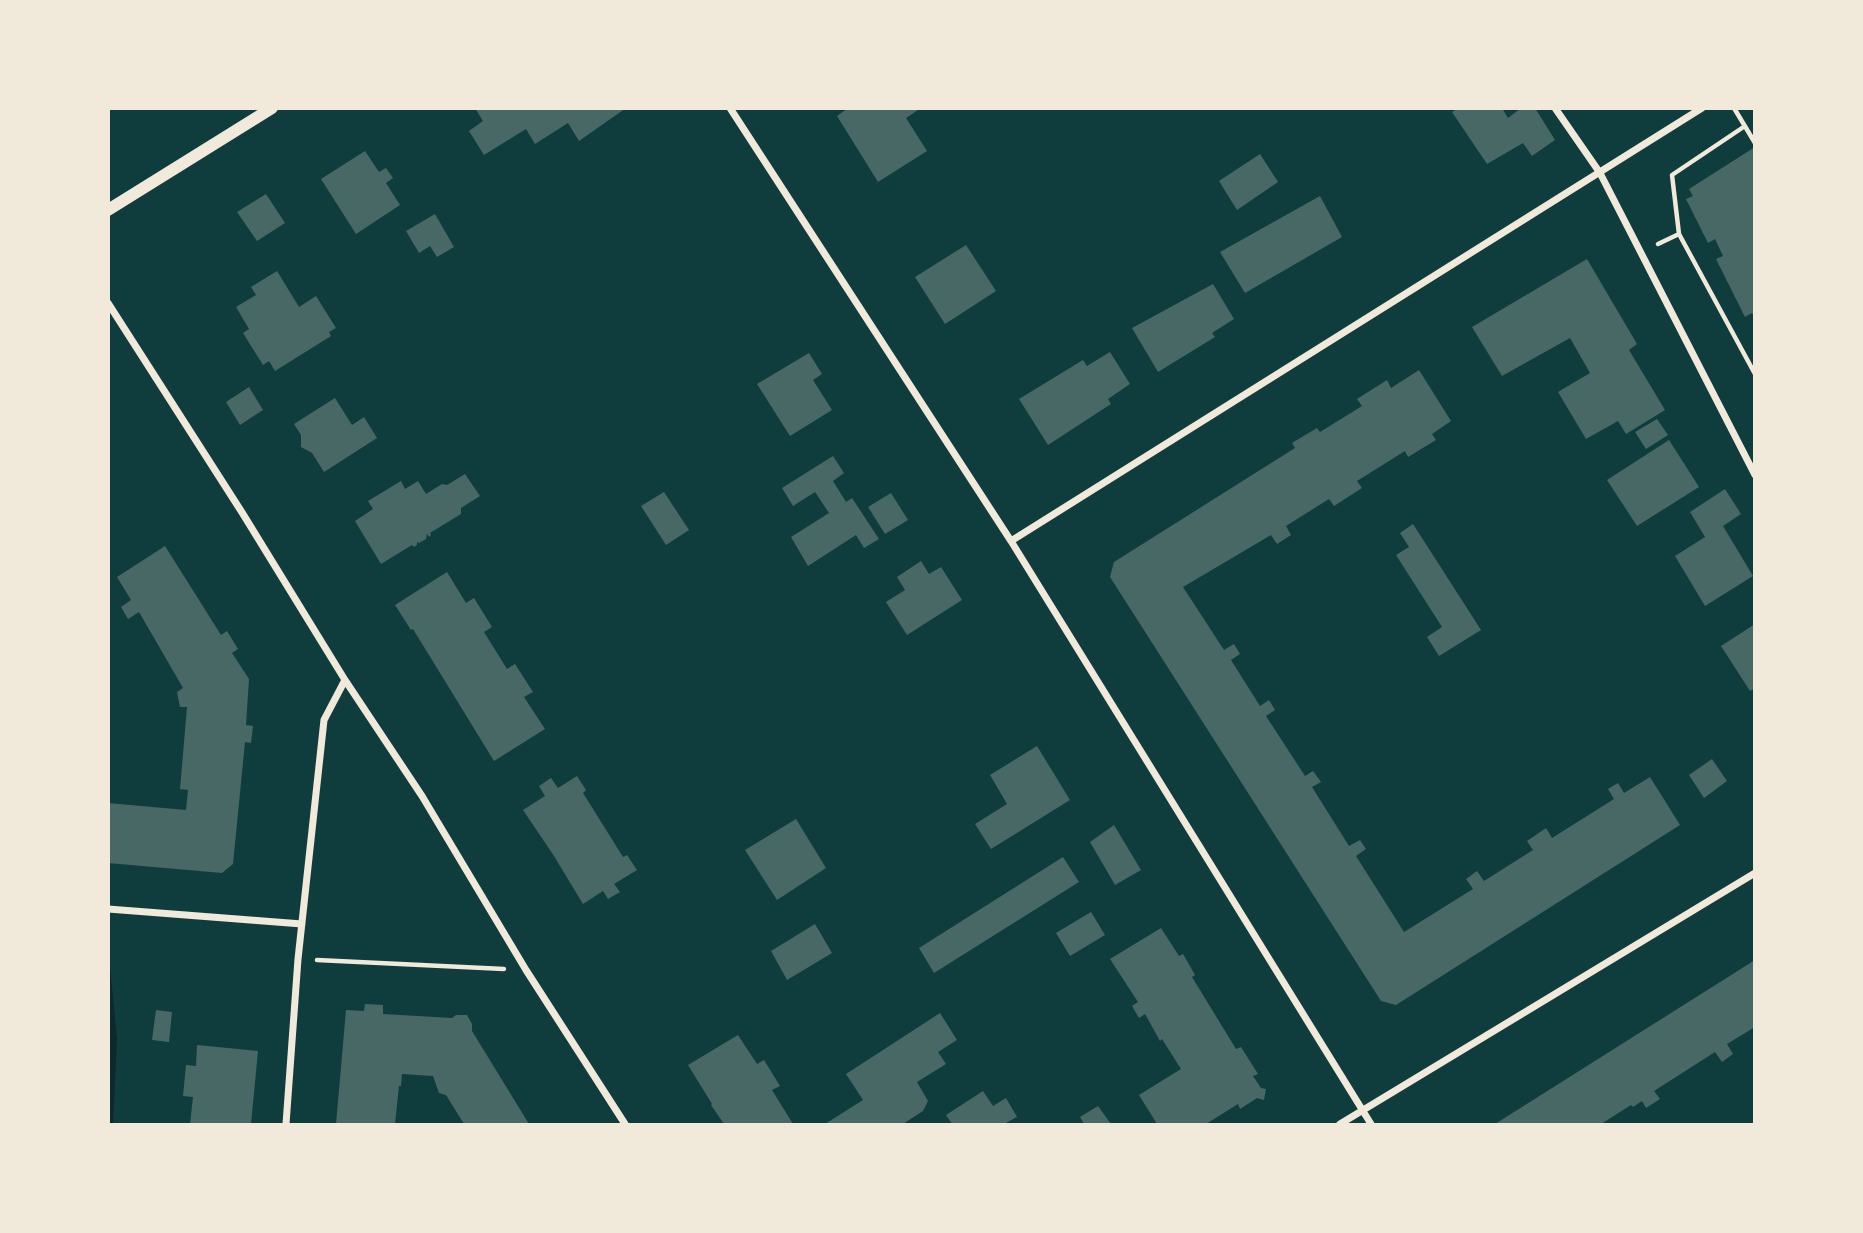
<!DOCTYPE html>
<html>
<head>
<meta charset="utf-8">
<style>
	body { margin:0 }
	#map { position:relative; width:1863px; height:1233px; overflow:hidden; background:#0f3d3e; font-family:"DejaVu Sans",sans-serif }
	canvas { display:block }
	.frame { position:absolute; inset:0; border:110px solid #f1e9da; pointer-events:none }
</style>
</head>
<body>
<div id="map">
<canvas width="1863" height="1233"></canvas>
<div class="frame"></div>
</div>
<script>
const ctx = document.querySelector('canvas').getContext('2d');
ctx.lineJoin = 'round';
function fill(path, color) { ctx.fillStyle = color; ctx.fill(path, 'evenodd'); }
function trace(path, color, width, dash) { ctx.strokeStyle = color; ctx.lineWidth = width; ctx.lineCap = dash ? 'butt' : 'round'; ctx.setLineDash(dash || []); ctx.stroke(path); }
fill(new Path2D(`
	M108,945L117,1039L113,1124H108Z`), '#0a2a2b');
fill(new Path2D(`
	M475,108H626L579,141L568,123L535,144L526,129L484,155L469,131L483,121Z
	M848,108H921L906,118L927,151L878,182L837,116Z
	M1459,108H1502L1508,118L1521,108H1535L1555,140L1532,156L1523,143L1487,164L1452,112Z
	M1755,147V318L1752,313L1745,317L1716,259L1723,256L1715,239L1708,243L1686,199L1693,196L1689,189Z
	M365,151L379,172L386,168L393,178L386,183L400,205L356,234L321,179Z
	M1260,154L1278,182L1237,210L1219,181Z
	M266,194L285,223L257,241L237,212Z
	M1320,196L1342,237L1245,293L1220,252Z
	M435,214L454,247L437,257L430,246L419,253L406,231Z
	M966,245L996,291L945,324L915,277Z
	M1587,259L1637,344L1629,350L1665,410L1626,434L1618,421L1586,439L1558,392L1590,373L1570,338L1502,376L1472,327Z
	M277,271L299,307L316,296L336,328L329,332L331,336L275,371L269,361L263,365L243,333L249,329L236,307L256,295L251,287Z
	M1213,284L1234,319L1212,333L1215,337L1158,372L1132,328Z
	M1110,352L1130,384L1108,399L1111,404L1048,445L1019,399L1083,360L1087,366Z
	M809,353L822,374L813,380L832,410L790,436L757,384Z
	M1419,370L1451,421L1432,434L1436,440L1408,457L1405,451L1357,481L1362,488L1334,506L1329,499L1286,526L1291,535L1277,544L1271,535L1183,587L1224,650L1234,644L1240,654L1231,660L1260,706L1269,700L1275,710L1266,716L1305,776L1313,771L1321,782L1312,787L1349,846L1360,840L1366,849L1356,856L1404,932L1473,889L1466,879L1477,871L1484,881L1533,850L1527,841L1546,828L1552,838L1614,799L1608,789L1618,783L1624,793L1650,777L1680,825L1396,1005L1381,1001L1110,577L1114,562L1295,448L1292,443L1317,428L1320,432L1362,406L1357,399L1387,380L1391,388Z
	M249,387L263,410L240,425L226,402Z
	M335,398L352,425L364,417L377,438L324,472L312,453L301,447V435L294,424Z
	M1657,419L1668,435L1646,449L1635,432Z
	M1669,440L1699,487L1637,526L1607,480Z
	M833,456L844,473L833,481L846,502L852,498L879,539L864,548L856,535L808,566L791,537L829,513L815,492L793,506L782,488Z
	M465,474L480,496L461,508V514L430,533L431,535L429,537L427,534L426,539L419,543L417,542V545L414,547L412,545L381,564L355,521L373,509L368,501L401,481L405,489L418,481L426,494L442,484L447,485Z
	M1725,489L1741,514L1723,526L1753,576L1705,606L1675,556L1705,537L1690,512Z
	M664,492L689,530L666,545L641,506Z
	M891,493L908,520L885,534L868,507Z
	M1413,524L1481,630L1439,656L1427,637L1442,627L1396,555L1409,547L1400,533Z
	M165,546L221,635L227,631L238,649L232,653L249,679L246,725L253,726L251,743L245,742L233,864L222,873L108,863V803L186,810L188,790L180,789L187,707H180L177,692L183,688L139,612L128,619L121,607L131,600L117,577Z
	M921,561L929,574L941,567L962,600L907,635L886,602L905,590L897,577Z
	M447,572L466,603L474,598L492,627L484,632L507,669L515,664L533,692L524,697L545,729L494,761L413,629L411,630L395,605Z
	M1755,624V688L1750,691L1721,646Z
	M1037,746L1070,800L991,849L975,824L1007,804L990,775Z
	M1712,759L1727,781L1704,798L1689,775Z
	M577,776L586,790L583,793L623,857L627,855L637,870L614,884L620,892L608,899L603,891L583,904L554,856L523,810L545,796L539,786L551,778L558,788Z
	M796,819L826,868L777,900L745,850Z
	M1114,825L1141,870L1115,885L1090,842Z
	M1063,857L1079,882L934,973L919,948Z
	M1091,912L1105,935L1070,956L1056,933Z
	M815,924L832,953L787,980L771,951Z
	M1161,928L1179,956L1183,954L1195,975L1192,977L1236,1049L1241,1047L1258,1074L1253,1076L1261,1088L1266,1089L1264,1100L1257,1098L1240,1109L1238,1104L1206,1124H1157L1139,1095L1181,1069L1162,1039L1160,1041L1145,1014L1139,1018L1132,1006L1138,1002L1110,959Z
	M1755,960V1027L1727,1044L1733,1054L1722,1062L1715,1052L1654,1091L1660,1099L1646,1108L1642,1101L1633,1107L1631,1105L1601,1124H1495Z
	M365,1004L383,1005V1014L452,1018L456,1015H467L472,1024V1031L529,1124H464L446,1095L439,1093L433,1076L402,1074L401,1086H399L395,1124H336L346,1010L364,1011Z
	M156,1010L172,1012L169,1042L152,1040Z
	M940,1013L957,1040L938,1052L946,1064L917,1082L928,1101L923,1111L903,1124H825L863,1100L846,1074Z
	M738,1035L757,1064L764,1060L780,1086L772,1090L793,1124H724L711,1105L712,1104L688,1065Z
	M197,1045L258,1051L251,1124H190L193,1097L183,1096L186,1065L196,1066Z
	M983,1091L993,1106L1006,1098L1017,1117L1004,1124H952L946,1115Z
	M1098,1106L1111,1124H1084L1080,1117Z`), '#486865');
trace(new Path2D(`
	M1734,108L1755,143
	M1745,126L1672,175L1679,234L1755,374
	M1658,244L1679,234
	M317,960L504,969`), '#f1e9da', 4.5);
trace(new Path2D(`
	M730,108L1011,541L1371,1124
	M1555,108L1600,173L1755,475
	M108,303L243,514L345,680L422,796L526,970L625,1124
	M1011,541L1702,108
	M108,909L302,924
	M286,1124L298,959L324,720L345,680
	M1340,1124L1755,873`), '#f1e9da', 7);
trace(new Path2D(`
	M108,210L272,108`), '#f1e9da', 12);
</script>
</body>
</html>
